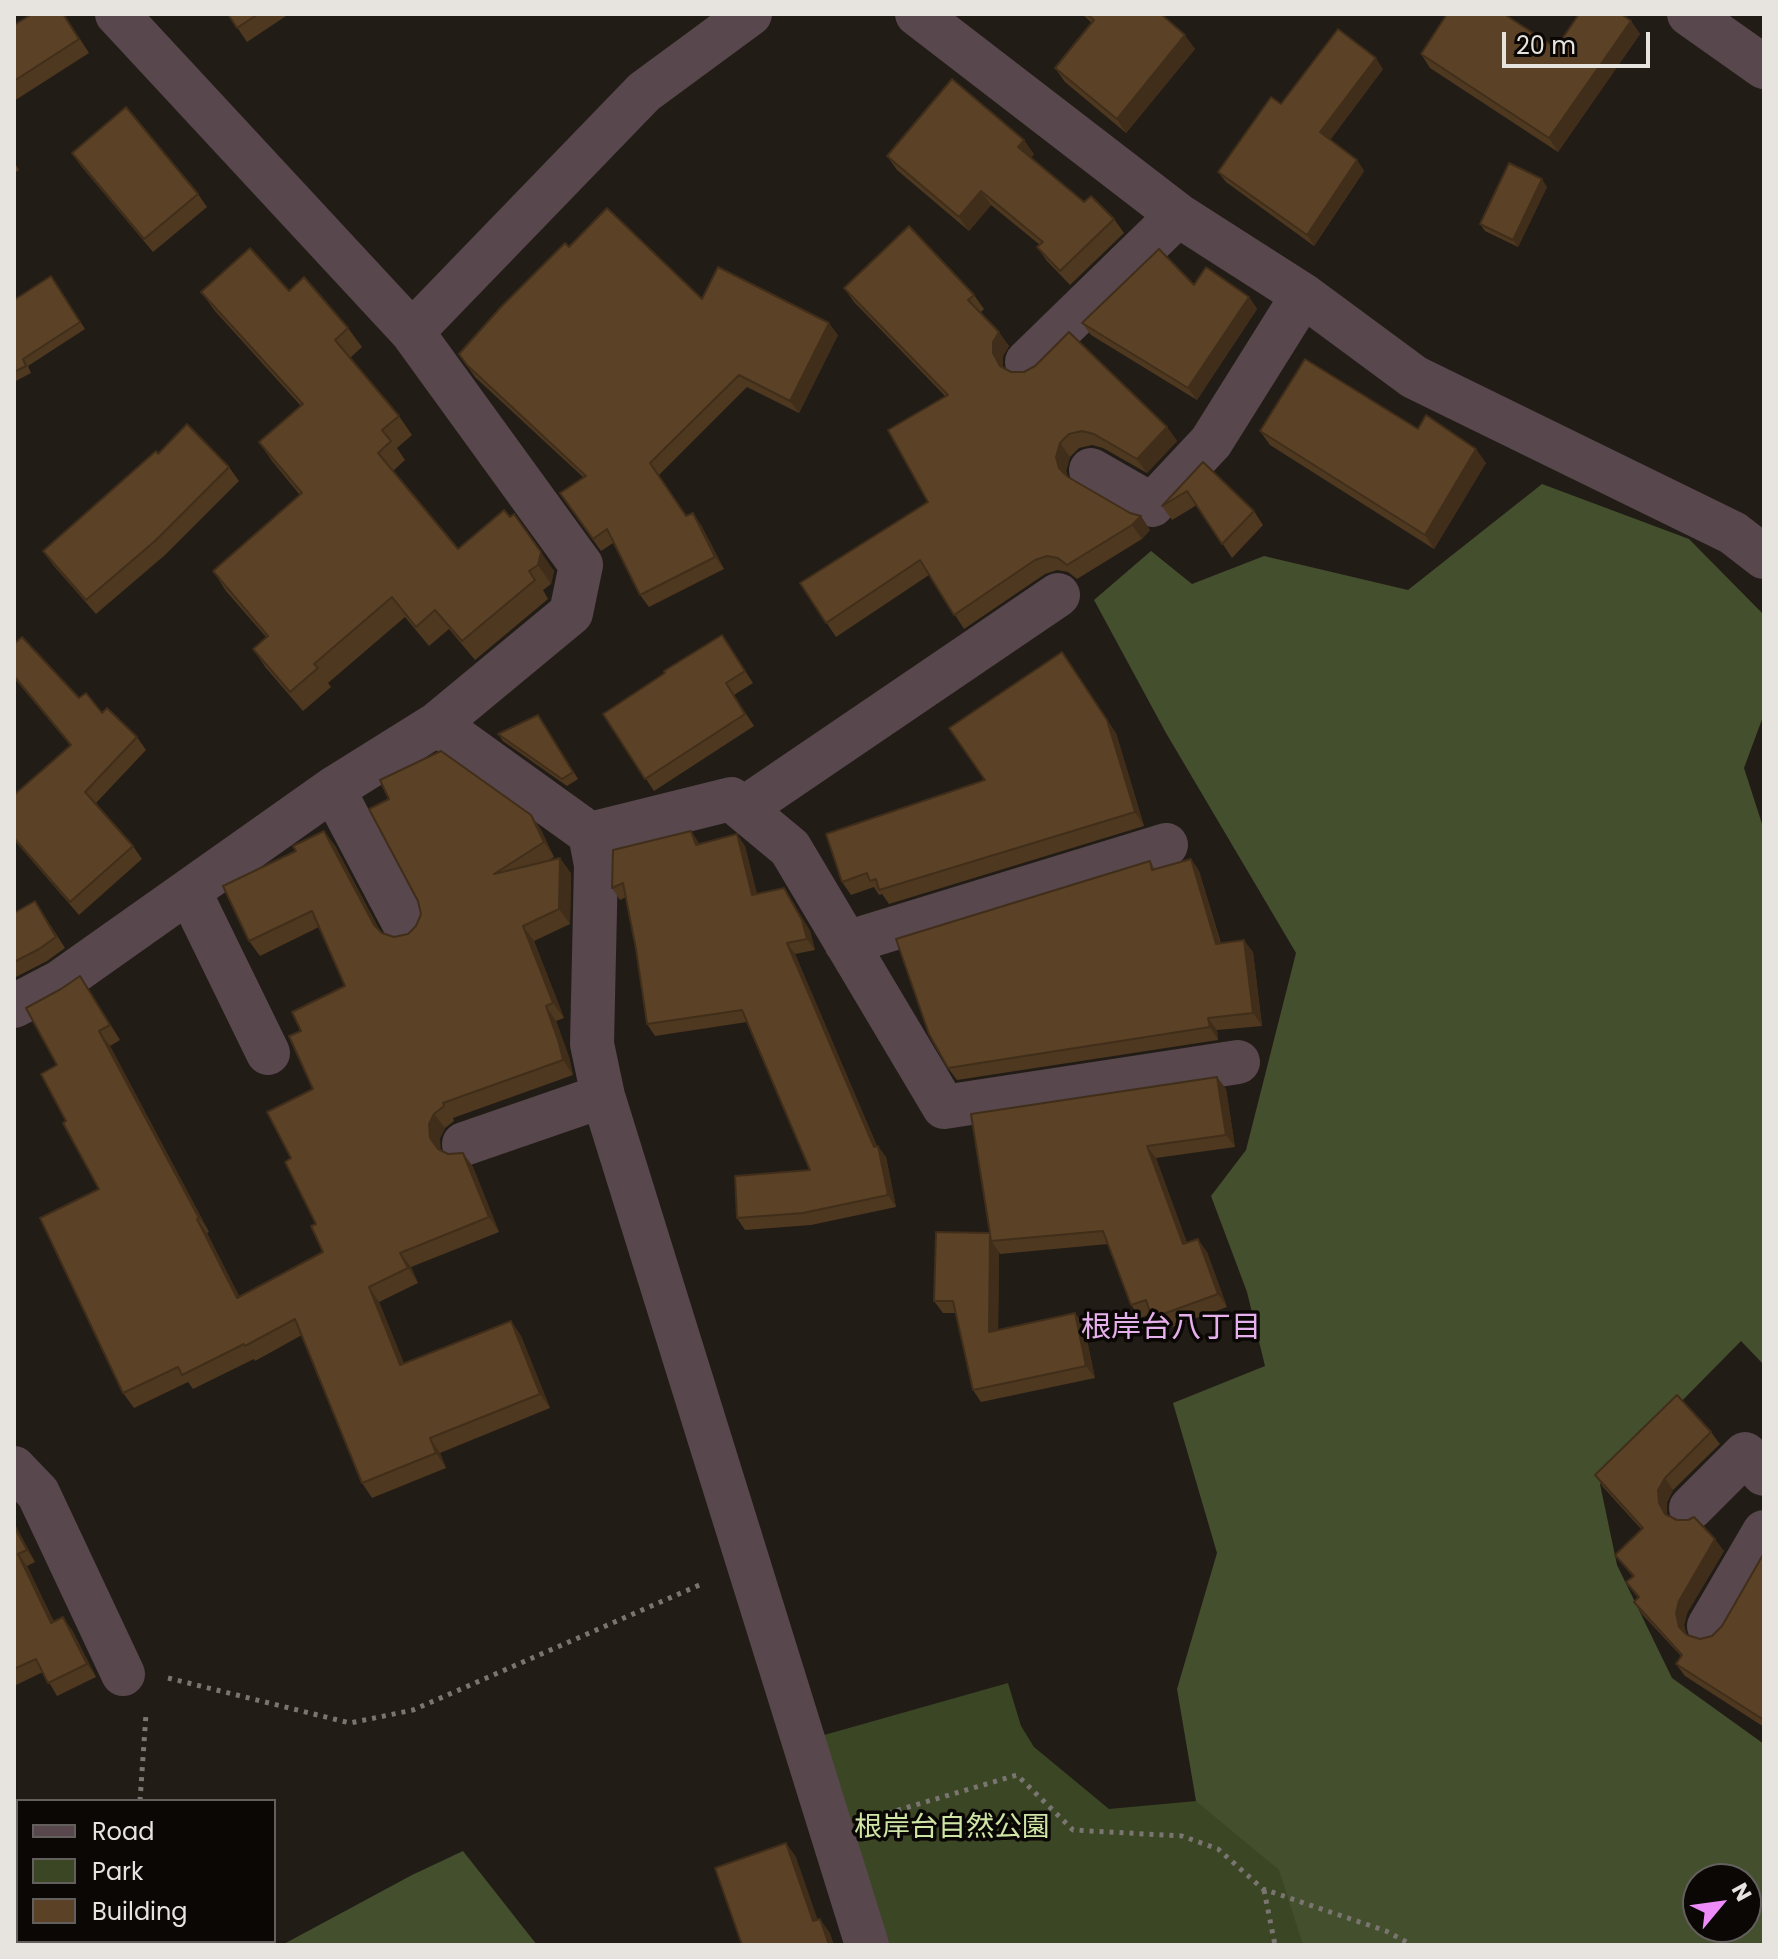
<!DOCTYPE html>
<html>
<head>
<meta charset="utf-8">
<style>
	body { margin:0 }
	#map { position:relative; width:1778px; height:1959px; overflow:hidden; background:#221c17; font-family:Poppins,sans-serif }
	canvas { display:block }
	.frame { position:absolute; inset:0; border:16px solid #e7e3df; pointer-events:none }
	.legend { position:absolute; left:16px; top:1799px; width:260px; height:144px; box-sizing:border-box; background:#0a0705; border:2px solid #625f5c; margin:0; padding:10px 14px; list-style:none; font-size:24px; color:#e7e3df }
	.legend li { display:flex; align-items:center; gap:16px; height:40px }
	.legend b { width:40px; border:2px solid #625f5c }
	.north { position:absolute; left:1682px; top:1863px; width:80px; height:80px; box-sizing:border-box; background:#0a0705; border:2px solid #625f5c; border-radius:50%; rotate:61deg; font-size:22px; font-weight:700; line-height:32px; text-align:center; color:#e7e3df }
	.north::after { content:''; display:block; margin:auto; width:28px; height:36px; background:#ed8cf9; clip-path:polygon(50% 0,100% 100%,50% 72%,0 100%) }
	.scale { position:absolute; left:1502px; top:32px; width:148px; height:36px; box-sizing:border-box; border:4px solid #e7e3df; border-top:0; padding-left:10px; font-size:24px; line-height:28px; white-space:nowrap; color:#e7e3df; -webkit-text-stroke:6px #0a0705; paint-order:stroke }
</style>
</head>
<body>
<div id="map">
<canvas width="1778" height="1959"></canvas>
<div class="frame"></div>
<ul class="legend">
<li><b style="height:10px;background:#58474d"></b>Road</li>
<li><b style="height:22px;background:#3b4625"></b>Park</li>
<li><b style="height:22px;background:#5b4125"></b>Building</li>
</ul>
<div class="north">N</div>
<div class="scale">20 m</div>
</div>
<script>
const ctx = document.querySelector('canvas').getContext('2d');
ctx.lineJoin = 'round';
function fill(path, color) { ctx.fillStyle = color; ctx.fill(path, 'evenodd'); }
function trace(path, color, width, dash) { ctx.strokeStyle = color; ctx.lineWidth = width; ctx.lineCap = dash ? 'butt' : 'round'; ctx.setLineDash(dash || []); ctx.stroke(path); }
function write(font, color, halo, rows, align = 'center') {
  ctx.font = font + ' Poppins,"Noto Sans JP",sans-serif'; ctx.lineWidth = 7; ctx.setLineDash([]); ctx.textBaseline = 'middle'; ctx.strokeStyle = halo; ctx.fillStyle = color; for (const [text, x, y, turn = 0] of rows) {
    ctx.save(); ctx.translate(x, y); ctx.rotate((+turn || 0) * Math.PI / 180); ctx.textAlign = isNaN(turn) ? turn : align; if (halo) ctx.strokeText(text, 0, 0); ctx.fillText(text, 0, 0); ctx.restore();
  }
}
fill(new Path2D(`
	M1008,1683L1021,1726L1034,1747L1109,1809L1196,1801L1297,1830L1764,1744V1945H867L803,1741ZM1698,1879H1746V1927H1698Z`), '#3b4625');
fill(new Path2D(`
	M1542,484L1689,539L1764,615V714L1744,768L1764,830V1365L1741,1341L1600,1484L1617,1565L1672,1678L1764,1744V1945H1303L1279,1870L1196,1801L1177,1689L1217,1553L1173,1403L1265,1366L1247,1292L1211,1196L1246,1150L1296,953L1166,733L1094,600L1151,551L1192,584L1264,556L1408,590ZM1698,1879H1746V1927H1698Z
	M463,1851L537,1945H282L412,1875Z`), '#444f2d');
trace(new Path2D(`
	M168,1678L350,1723L413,1710L704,1583
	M140,1801L146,1714
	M878,1816L1017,1775L1073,1830L1182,1836L1218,1849L1263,1889L1386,1931L1412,1945
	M1264,1890L1275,1945
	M139,1941L140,1945`), '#7a7570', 5, [4, 6]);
trace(new Path2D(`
	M917,14L1178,215L1303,295L1414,377L1733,533L1764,557
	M1689,14L1764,67
	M412,332L644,92L750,14
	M1027,362L1178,215
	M1091,470L1152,505L1211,442L1303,295
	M437,724L590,834L596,865L592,1044L603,1096L867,1945
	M333,789L406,927
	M743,809L1058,595
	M590,834L731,799L790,848L944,1107L1238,1062
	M189,891L268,1053
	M846,943L1166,845
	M14,1006L60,982L333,789L437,724L571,613L581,565L412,332L117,14
	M464,1144L603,1096
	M14,1468L38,1493L123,1674
	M1691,1508L1745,1454L1764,1474
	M1709,1626L1764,1532`), '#58474d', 44);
fill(new Path2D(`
	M32,14H64L89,53L14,101V25Z
	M228,14H289L247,42Z
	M1082,14H1161L1195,49L1126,133L1065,82L1055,68L1092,23Z
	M1631,21L1640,34L1558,152L1430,68L1421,54L1556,48Z
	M1383,69L1330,140L1357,160L1364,171L1314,246L1226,182L1218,172L1281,104Z
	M72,153L198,194L207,207L153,252L81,166Z
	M1034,154L1031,158L1084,202L1114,219L1124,233L1070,285L1047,261L1037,247L1040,245L991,205L969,231L897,170L887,156Z
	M14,162L19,170L14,173Z
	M1547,187L1518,247L1485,231L1480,224Z
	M56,283L85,329L28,366L31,373L14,382V300Z
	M1194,285L1249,297L1257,309L1197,400L1091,335L1082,323Z
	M844,288L974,295L984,309L980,313L1009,346L1003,356V368L1011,372L1167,427L1177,441L1147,473L1103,448L1092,445L1079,448L1070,457L1066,471L1068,477L1150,530L1142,539L1077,579L1068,572L1057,570L1045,574L964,629L929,575L836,637L800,583L928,502L945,396L854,302Z
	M289,291L348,328L362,347L350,358L399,416L412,435L397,448L405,460L393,471L458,549L504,510L554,571L551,584L543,590L548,599L475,660L449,629L429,646L405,617L328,683L331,687L303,711L266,668L253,649L266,637L226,591L213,571L300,495L272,461L259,442L301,406L215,311L201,292Z
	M702,299L838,335L799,413L747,387L659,475L686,516L701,525L724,569L649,607L640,595L613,543L601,551L560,493L583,477L475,377L459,354Z
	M1418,429L1486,463L1434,549L1270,445L1260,431Z
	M158,454L229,467L239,481L165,555L96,614L53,565L43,551Z
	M1203,462L1254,511L1263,525L1232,558L1197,505L1172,520L1162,506Z
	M722,635L753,683L734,695L754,726L654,791L603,714Z
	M14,644L79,698L137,737L146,750L96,803L133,846L142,859L79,915L14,840V795L70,745L14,678Z
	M543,722L578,779L567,786L503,741L498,734Z
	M1116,733L1144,826L889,904L882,894L879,895L874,887L851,895L842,882L985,780Z
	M531,815L541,830L554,857L546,862L571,873L570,924L534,941L564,1018L556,1021L569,1057L573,1075L453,1118L454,1121L445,1128L440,1138V1150L448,1154L463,1153L473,1167L499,1232L411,1267L418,1283L379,1302L404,1364L511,1321L521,1336L550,1408L440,1453L446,1468L372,1498L362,1483L302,1335L255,1361L254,1359L193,1389L188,1382L134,1408L123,1393L99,1189L66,1121L57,1065L90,991L120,1040L110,1046L209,1232L207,1233L239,1297L323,1252L316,1224L291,1158L313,1089L301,1031L345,986L319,927L260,956L249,941L296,851L324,831L335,846L380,931L382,933L394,937L408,934Z
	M700,844L745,846L757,894L784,888L810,931L815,950L795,954L877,1146L886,1157L896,1207L811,1225L745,1230L737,1218L810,1170L747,1022L655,1036L647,1024L636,949L626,897L620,900L612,888Z
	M1191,859L1199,871L1221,943L1253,952L1262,1026L1217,1030L1218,1040L957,1080L948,1068L1150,861L1155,869Z
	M35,901L65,948L47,961L14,978V913Z
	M1226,1089L1235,1147L1156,1158L1187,1243L1207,1252L1227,1307L1161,1331L1152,1318L1151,1314L1140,1318L1131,1305L1108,1244L1000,1254L999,1252L998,1330L1075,1313L1084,1326L1095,1378L981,1402L973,1390L956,1313H943L934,1301L990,1233Z
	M1711,1432L1720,1444L1673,1490L1667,1502V1515L1724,1551L1687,1613L1684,1625L1686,1634L1700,1639L1712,1636L1722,1626L1764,1553V1727L1685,1676L1676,1664L1681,1656L1642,1614L1634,1602L1638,1598L1626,1582L1633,1577L1615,1555L1642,1530L1603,1487L1595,1475Z
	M14,1523L35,1562L27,1566L54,1622L72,1630L96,1677L57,1696L43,1672L14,1686Z`), '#4e3820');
fill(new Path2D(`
	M1631,21L1640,34L1558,152L1549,138Z
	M1185,35L1195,49L1126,133L1117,119Z
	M1376,58L1383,69L1328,143L1320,132Z
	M1024,140L1034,154L1028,161L1018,147Z
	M1357,160L1364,171L1314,246L1307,235Z
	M1542,179L1547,187L1518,247L1513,240Z
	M981,191L991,205L969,231L959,217Z
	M1249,297L1257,309L1197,400L1188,388Z
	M829,323L838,335L799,413L790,401Z
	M999,332L1009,346L1003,356V367L1000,366L993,353V342Z
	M1167,427L1177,441L1147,473L1137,459Z
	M1060,443L1070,457L1066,471L1069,482L1059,468L1056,457Z
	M1476,449L1486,463L1434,549L1425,535Z
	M693,513L701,525L724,569L715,557Z
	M1141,516L1150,530L1142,539L1132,525Z
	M541,552L554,571L551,584L538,565Z
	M1062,652L1116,733L1144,826L1135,812Z
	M531,815L541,830L554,857L544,842Z
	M324,831L335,846L384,939L374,925Z
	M691,831L699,843L704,856L696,845Z
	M737,834L745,846L760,907L752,895Z
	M560,858L571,873L570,924L559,909Z
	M1191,859L1199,871L1224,956L1216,944Z
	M784,888L810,931L815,950L807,939Z
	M523,926L534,941L564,1018L553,1003Z
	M1244,940L1253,952L1262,1026L1253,1013Z
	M787,943L795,954L878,1149V1146L886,1157L896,1207L888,1195L874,1147Z
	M80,976L90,991L120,1040L110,1025Z
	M546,1006L556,1021L569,1057L573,1075L563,1060Z
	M1208,1018L1217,1030L1218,1040L1210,1027Z
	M99,1031L110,1046L209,1232L199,1218Z
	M1217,1077L1226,1089L1235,1147L1226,1135Z
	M434,1114L445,1128L440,1138L441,1153L430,1138L429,1124Z
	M1147,1146L1156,1158L1192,1257L1183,1244Z
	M463,1153L473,1167L499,1232L489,1217Z
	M197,1219L207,1233L248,1313L237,1298Z
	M990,1235L991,1241L999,1252L998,1344L989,1332Z
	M1198,1239L1207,1252L1227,1307L1218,1294Z
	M400,1253L411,1267L418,1283L408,1268Z
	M369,1287L379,1302L411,1380L400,1365Z
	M1075,1313L1084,1326L1095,1378L1086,1366Z
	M511,1321L521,1336L550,1408L540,1394Z
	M430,1438L440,1453L446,1468L436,1453Z
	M1665,1478L1673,1490L1667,1502V1515L1674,1526L1659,1503L1658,1490Z
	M14,1523L16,1526L35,1562L27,1550L14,1526Z
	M1715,1539L1724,1551L1687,1613L1684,1625L1688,1639L1679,1627L1676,1613L1679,1601Z
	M18,1554L27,1566L60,1636L51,1623Z
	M63,1617L72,1630L96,1677L87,1664Z
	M786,1843L796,1857L823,1935L813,1921Z
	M820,1919L830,1933L834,1945H829Z`), '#402e1a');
const building = new Path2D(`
	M32,14H63L79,39L14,81V25Z
	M228,14H258L237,28Z
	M1087,14H1161L1185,35L1117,119L1055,68L1094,20Z
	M1447,14H1504L1556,48L1579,14H1621L1631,21L1549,138L1421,54Z
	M1338,29L1376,58L1320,132L1357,160L1307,235L1218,172L1271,97L1281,104Z
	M952,79L1024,140L1018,147L1084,202L1091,196L1114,219L1060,271L1037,247L1043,242L981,191L959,217L887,156Z
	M126,107L198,194L144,239L72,153Z
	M1509,163L1542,179L1513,240L1480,224Z
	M607,208L702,299L718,267L829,323L790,401L739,375L650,463L686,516L693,513L715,557L640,595L607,529L593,539L560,493L586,476L467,365L459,354L501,307L565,243L569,247Z
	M909,226L974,295L968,300L999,332L993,342V353L1000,366L1011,372H1024L1035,366L1069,332L1167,427L1137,459L1094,434L1082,431L1069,434L1060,443L1056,457L1059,468L1068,477L1130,513L1141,516L1132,525L1067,565L1058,558L1047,556L1035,560L954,615L920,560L826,623L800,583L928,502L888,430L948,395L844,288Z
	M250,248L289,291L304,277L348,328L335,340L399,416L382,430L391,441L378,453L458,549L504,510L510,517L514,514L541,552L538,565L529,571L535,580L462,641L435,610L416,627L392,597L314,664L318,668L290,692L253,649L268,636L213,571L302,493L259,442L303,404L201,292Z
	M1159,249L1194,285L1206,267L1249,297L1188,388L1082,323Z
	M51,276L80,322L23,359L26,366L14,372V300Z
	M1305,359L1418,429L1426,415L1476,449L1425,535L1260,431Z
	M187,424L229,467L155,541L86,600L43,551L156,451L158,454Z
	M1203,462L1254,511L1222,544L1187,491L1162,506Z
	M722,635L745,671L726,683L745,714L645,779L603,714L665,673L664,671Z
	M22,637L79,698L86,693L102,713L107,708L137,737L85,792L133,846L70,902L14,838V795L71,745L14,676V644Z
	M1062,652L1107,720L1135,812L879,890L876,879L870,881L867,873L842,882L826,834L985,780L949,728Z
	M538,715L573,772L562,779L498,734Z
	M441,751L531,815L544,842L494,874L560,858L559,909L523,926L553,1003L546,1006L559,1043L563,1060L443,1103L444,1106L434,1114L429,1124L430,1138L438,1149L448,1154L463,1153L489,1217L400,1253L408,1268L369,1287L400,1365L511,1321L540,1394L430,1438L436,1453L362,1483L295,1319L245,1346L244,1344L182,1375L178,1367L123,1393L40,1218L99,1189L63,1123L66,1121L41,1074L57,1065L26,1008L61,989L80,976L110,1025L99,1031L199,1218L197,1219L237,1298L323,1252L311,1226L316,1224L285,1162L291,1158L267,1112L313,1089L289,1036L301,1031L292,1012L345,986L312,911L249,941L223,886L296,851L293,846L324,831L374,925L382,933L394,937L408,934L416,926L421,914L418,901L369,809L389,799L380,780Z
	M691,831L696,845L737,834L752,895L784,888L802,920L807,939L787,943L874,1147L878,1146L888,1195L803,1213L737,1218L735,1176L810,1170L742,1010L647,1024L636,949L623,883L612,888L613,850Z
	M1191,859L1216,944L1244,940L1253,1013L1208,1018L1210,1027L948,1068L929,1034L896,939L1150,861L1152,870Z
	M35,901L56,937L39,949L14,962V913Z
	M1217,1077L1226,1135L1147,1146L1183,1244L1198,1239L1218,1294L1152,1318L1146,1300L1131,1305L1103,1231L991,1241L990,1235L989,1332L1075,1313L1086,1366L973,1390L953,1301H934L936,1232L990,1233L971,1114Z
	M1677,1395L1711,1432L1665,1478L1658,1490L1659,1503L1665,1514L1677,1520H1688L1694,1517L1715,1539L1679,1601L1676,1613L1679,1627L1687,1635L1700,1639L1712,1636L1722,1626L1764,1553V1720L1676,1664L1682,1655L1634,1602L1639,1597L1626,1582L1634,1576L1615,1555L1643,1528L1595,1475Z
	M14,1526L27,1550L18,1554L51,1623L63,1617L87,1664L48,1683L36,1659L14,1669Z
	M786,1843L813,1921L820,1919L829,1945H742L715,1868Z`);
fill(building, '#5b4125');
trace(building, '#402e1a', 2);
write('28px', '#cfe5a6', '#0a0705', [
	["根岸台自然公園",952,1829]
]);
write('30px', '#e6b0ec', '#0a0705', [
	["根岸台八丁目",1171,1329]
]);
</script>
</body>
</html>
